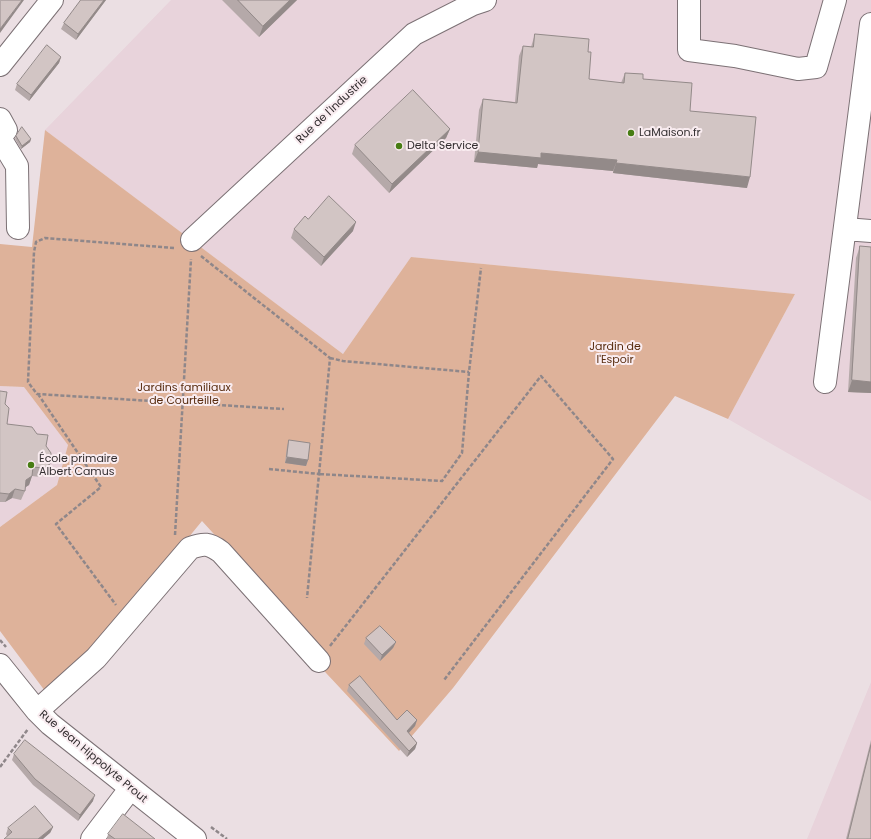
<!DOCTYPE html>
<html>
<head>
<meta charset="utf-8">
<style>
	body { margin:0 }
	canvas { display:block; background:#ebdfe3 }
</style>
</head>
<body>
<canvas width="871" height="839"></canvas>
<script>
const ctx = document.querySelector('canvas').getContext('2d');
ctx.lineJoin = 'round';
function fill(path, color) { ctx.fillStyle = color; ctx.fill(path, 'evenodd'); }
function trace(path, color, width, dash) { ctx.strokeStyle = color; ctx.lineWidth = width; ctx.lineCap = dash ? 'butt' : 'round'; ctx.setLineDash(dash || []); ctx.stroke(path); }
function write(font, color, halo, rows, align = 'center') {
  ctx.font = font + ' Poppins,sans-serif'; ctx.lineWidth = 4; ctx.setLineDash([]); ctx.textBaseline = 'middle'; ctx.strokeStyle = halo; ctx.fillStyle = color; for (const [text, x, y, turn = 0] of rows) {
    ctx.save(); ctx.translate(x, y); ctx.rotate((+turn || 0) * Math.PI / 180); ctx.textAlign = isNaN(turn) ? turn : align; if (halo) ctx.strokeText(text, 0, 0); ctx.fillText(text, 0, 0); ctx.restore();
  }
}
fill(new Path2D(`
	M171,0H871V501L728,419L795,294L411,257L343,354L45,130Z
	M0,386L24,387L68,445L57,485L0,527Z
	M871,682V839H807Z`), '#e8d3db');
fill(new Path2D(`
	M45,130L343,354L411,257L795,294L728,419L675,396L453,688L399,751L312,658L318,648L202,521L98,648L48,695L0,631V527L57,485L68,445L24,387L0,386V244L32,247Z`), '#deb29a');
const minor = new Path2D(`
	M689,0V50L735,56L798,69L816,67L835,0
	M0,65L52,0
	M0,119L6,130L0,136
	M0,138L17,166L18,228
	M845,229L871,231
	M192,240L414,34L473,4L485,0
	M825,382L871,24
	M0,665L37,711L50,724L195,839
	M37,711L96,658L190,548C204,543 209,543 221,552L319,661
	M92,839L130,789`);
trace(minor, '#7c7175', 24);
trace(new Path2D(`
	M174,248L45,238L36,242L34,252L28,382L37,394L284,409
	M201,256L330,358L319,474L442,481L462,453L469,372L481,268
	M330,358L343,361L469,372
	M38,394L101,487L56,524L116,605
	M269,469L319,474L307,598
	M175,535L191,259
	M0,640L6,647
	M330,646L541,376L613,459L444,680
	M0,767L28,729
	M211,827L227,839`), '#8f878a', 2.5, [4, 2]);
trace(minor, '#fff', 22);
fill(new Path2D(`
	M81,0H106L76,40L61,29L64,23Z
	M222,0H297L259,37Z
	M535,34L588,52L589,79L621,83L625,73L643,79L690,111L747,188L613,173V171L538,164L537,168L474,162L479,110L483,99L515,102L519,56L523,46L531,47Z
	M61,57L59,63L29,101L15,90L17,84Z
	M450,129L446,138L389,193L352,154L355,145Z
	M16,136L31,139L30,142L21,149L15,139Z
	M308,219L353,231L321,266L291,238L294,229Z
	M860,246L871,247V246V393L848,392L856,258Z
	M0,391L5,404L7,424L46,446V472L40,477L32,476L29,485L25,487V491L21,500L12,498L5,502H0Z
	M289,440L308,460L306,466L285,463L287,446Z
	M366,638L396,642L393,648L380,661L364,644Z
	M349,685L397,720H417L415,726L409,733L417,743L415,749L407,757L347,691Z
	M871,740V839H846Z
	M14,754L93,801L78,821L33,785L12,760Z
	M53,827L50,833L7,836L6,834L8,828Z
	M108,834L155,839H107Z`), '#b5a9a9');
fill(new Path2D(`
	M22,0H24L0,33V29Z
	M104,0H106L76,40L78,34Z
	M290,0H297L259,37L263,26Z
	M61,57L59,63L29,101L31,95Z
	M450,129L446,138L389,193L392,184Z
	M31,139L30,142L21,149L22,146Z
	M478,152L541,153L617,160L613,171L538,164L537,168L474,162Z
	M616,163L750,177L747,188L613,173Z
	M356,222L353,231L321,266L324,257Z
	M852,380L871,382V393L848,392Z
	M287,457L308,460L306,466L285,463Z
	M50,464L46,472L40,477L43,468Z
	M32,476L29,485L23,489L26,480Z
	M15,489L12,498L5,502L9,494Z
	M396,642L393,648L380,661L382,655Z
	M417,720L415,726L405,737L407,731Z
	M417,743L415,749L407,757L409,751Z
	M95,795L93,801L78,821L80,815Z
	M53,827L50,833L43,839H38Z`), '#938a89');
const building = new Path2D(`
	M1,0H22L0,29V1Z
	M81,0H104L78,34L64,23Z
	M238,0H290L263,26Z
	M535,34L589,39L588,52H591L589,79L624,83L625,73L643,74V79L692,83L690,111L756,117L750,177L616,163L617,160L541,153V158L478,152L483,99L517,103L523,46L533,47Z
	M47,45L61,57L31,95L17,84Z
	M413,90L450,129L392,184L355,145Z
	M22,127L31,139L22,146L16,136Z
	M329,196L356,222L324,257L294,229L305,216L308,219Z
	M860,246L871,247V382L852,380Z
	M0,391L7,392L5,404L9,408L7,424L32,427L37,434L48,435L46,446L51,453L50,464L43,468L33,467L32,476L26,480L25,491L15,489L9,494L0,493Z
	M289,440L310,443L308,460L287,457Z
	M380,626L396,642L382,655L366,638Z
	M360,676L397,720L407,710L417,720L407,731L417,743L409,751L349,685Z
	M25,740L95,795L80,815L35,779L14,754Z
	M871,745V839H848Z
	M35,806L53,827L38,839H4L12,832L8,828Z
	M123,814L155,839H115L108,834Z`);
fill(building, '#d2c5c4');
trace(building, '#938a89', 1);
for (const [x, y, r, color] of [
	[631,133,4,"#477d13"],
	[399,146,4,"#477d13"],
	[31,465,4,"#477d13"]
]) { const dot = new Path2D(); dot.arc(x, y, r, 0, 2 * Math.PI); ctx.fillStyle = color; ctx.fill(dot); trace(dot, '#f9ecf0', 1.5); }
write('11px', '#332e30', '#f9ecf0', [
	["Rue de l'Industrie",332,110,-43],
	["Rue Jean Hippolyte Prout",93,757,40]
]);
write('11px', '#332e30', '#f9ecf0', [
	["LaMaison.fr",639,133],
	["Delta Service",407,146],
	["École primaire",39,459],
	["Albert Camus",39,472]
], 'left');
write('11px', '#582c0f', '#f9ecf0', [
	["Jardin de",615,347],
	["l'Espoir",615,360],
	["Jardins familiaux",184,388],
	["de Courteille",184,401]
]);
</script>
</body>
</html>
